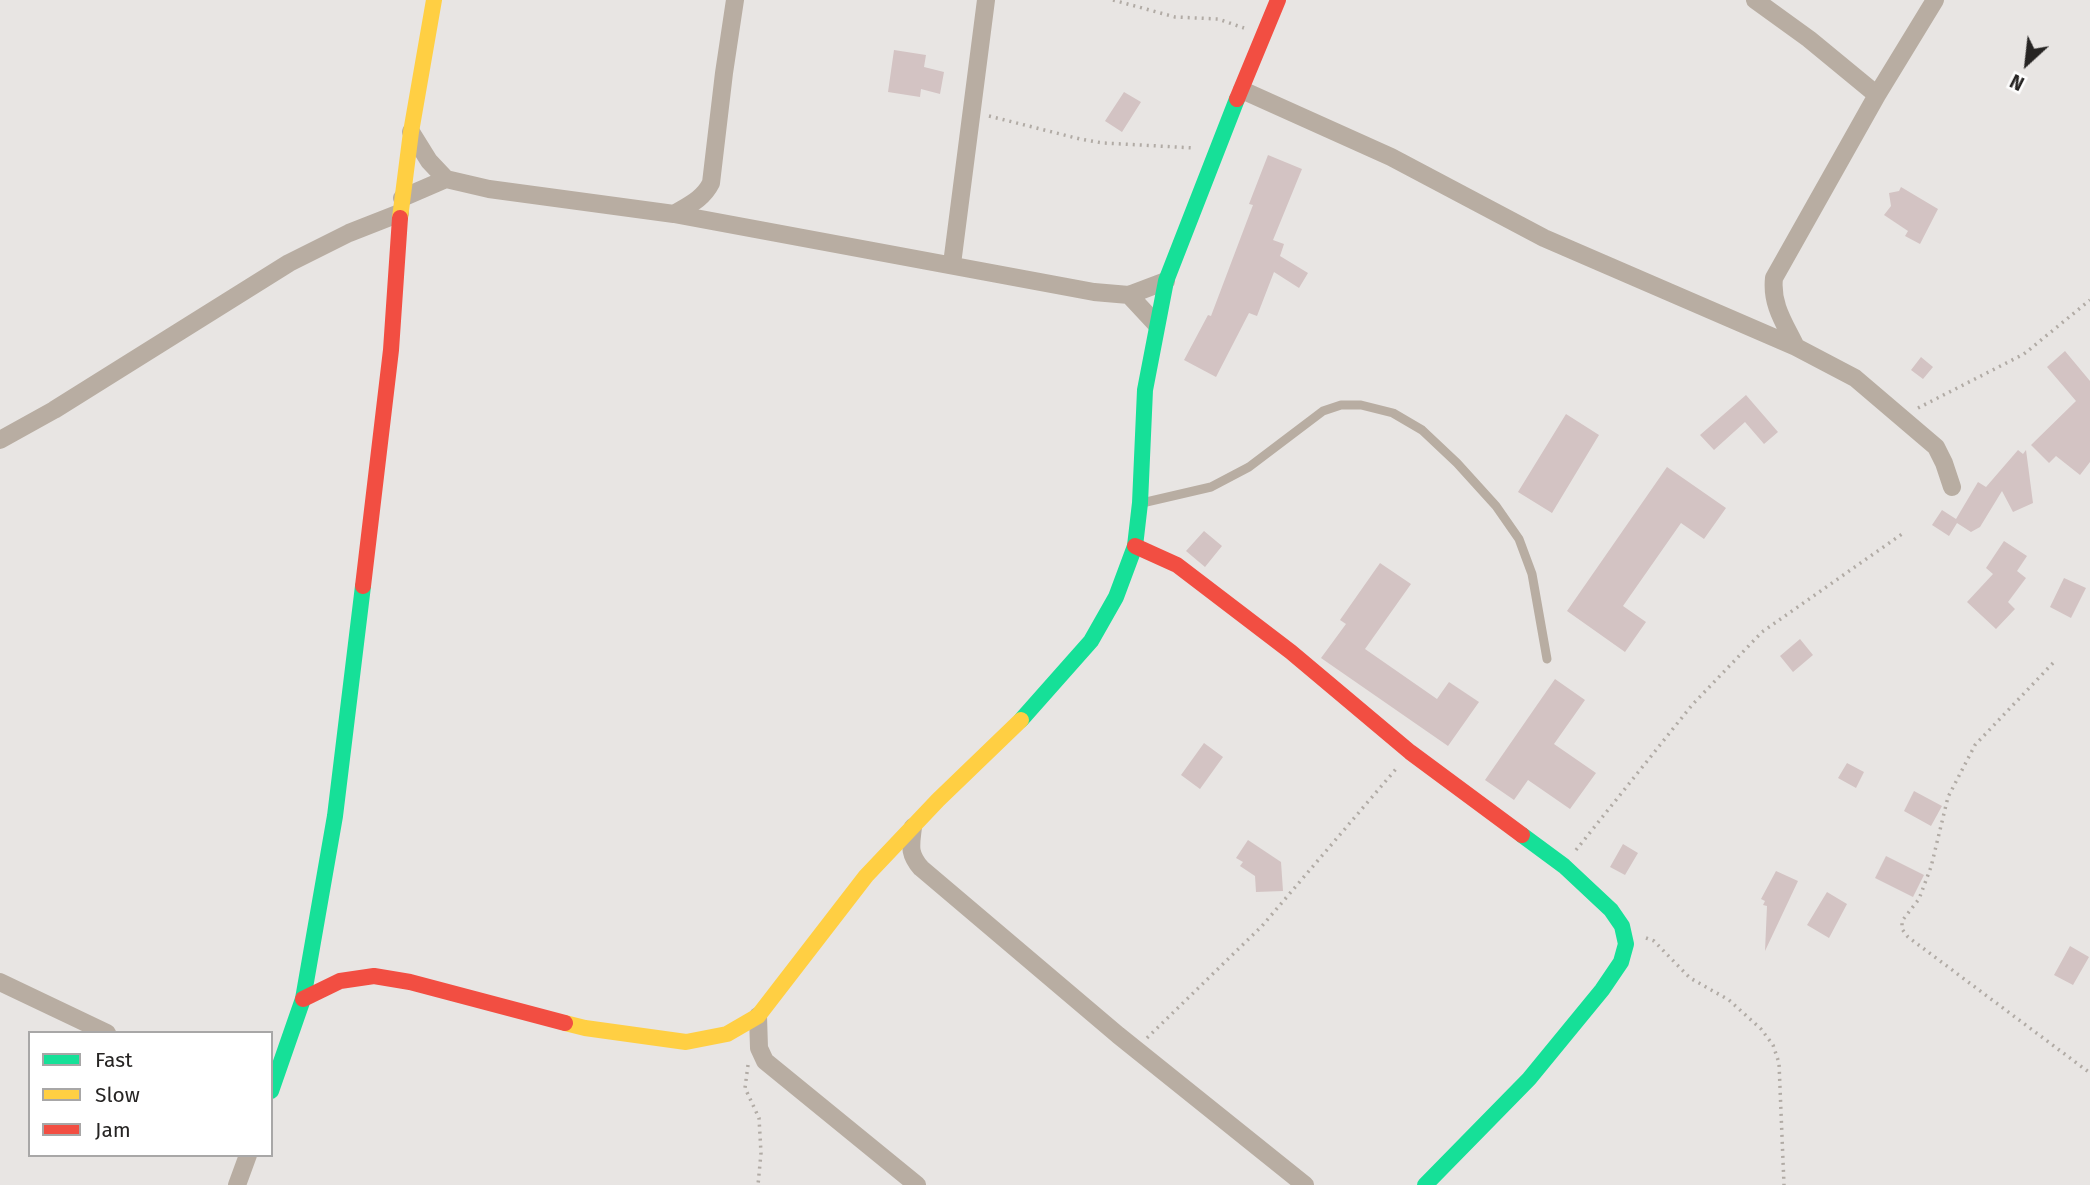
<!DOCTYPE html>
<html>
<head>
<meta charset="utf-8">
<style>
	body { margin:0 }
	#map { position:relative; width:2090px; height:1185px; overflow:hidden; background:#e8e5e3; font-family:"Fira Sans",sans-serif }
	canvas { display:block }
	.legend { position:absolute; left:28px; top:1031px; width:245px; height:126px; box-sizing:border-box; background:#fff; border:2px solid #a8a7a7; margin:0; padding:9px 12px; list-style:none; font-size:21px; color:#262423 }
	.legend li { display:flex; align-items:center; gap:14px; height:35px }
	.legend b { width:35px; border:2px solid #a8a7a7 }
	.north { position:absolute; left:1992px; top:28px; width:70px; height:70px; -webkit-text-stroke:5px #fff; paint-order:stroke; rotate:207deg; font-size:19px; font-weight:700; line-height:28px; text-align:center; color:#262423 }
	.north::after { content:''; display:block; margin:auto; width:24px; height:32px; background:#262423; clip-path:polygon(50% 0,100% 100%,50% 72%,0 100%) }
</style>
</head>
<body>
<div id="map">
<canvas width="2090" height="1185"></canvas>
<ul class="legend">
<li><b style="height:9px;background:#16e098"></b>Fast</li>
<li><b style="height:9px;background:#ffcf43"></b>Slow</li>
<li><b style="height:9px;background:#f24e42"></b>Jam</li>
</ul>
<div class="north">N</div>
</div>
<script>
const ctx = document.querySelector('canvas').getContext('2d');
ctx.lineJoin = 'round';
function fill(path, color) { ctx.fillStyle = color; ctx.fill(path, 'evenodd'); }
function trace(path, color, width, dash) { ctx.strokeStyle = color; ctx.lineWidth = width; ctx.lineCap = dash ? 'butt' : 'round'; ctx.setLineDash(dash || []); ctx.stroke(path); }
fill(new Path2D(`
	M894,50L926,55L924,67L944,72L940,94L921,89L920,97L888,92Z
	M1124,92L1141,102L1122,132L1105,121Z
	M1268,155L1302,169L1273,240L1284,244L1280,256L1308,273L1299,288L1274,272L1257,316L1249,313L1216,377L1184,360L1208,315L1211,316L1253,205L1249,204Z
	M1901,187L1938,209L1920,244L1905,236L1908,231L1884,215L1891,206L1889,193L1899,191Z
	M2065,351L2090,381V462L2080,475L2056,456L2049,463L2031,445L2076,401L2047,367Z
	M1921,357L1933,367L1923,379L1911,370Z
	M1746,395L1778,432L1764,444L1745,422L1714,450L1700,435Z
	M1566,414L1599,435L1552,513L1518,492Z
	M2018,450L2023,454L2026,450L2033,503L2013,512L2002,491L1980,527L1971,532L1957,523L1949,536L1932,525L1942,510L1956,519L1978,482L1986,487Z
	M1667,467L1726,508L1704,539L1681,523L1623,606L1646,622L1625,652L1567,611Z
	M1204,531L1222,546L1205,567L1186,551Z
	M2004,541L2027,556L2017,571L2026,578L2008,602L2015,609L1996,629L1967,602L1993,574L1986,568Z
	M1380,563L1411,584L1365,649L1437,699L1449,682L1479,702L1448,746L1321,658L1346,624L1340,620Z
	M2064,578L2086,588L2071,618L2050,607Z
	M1800,639L1813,655L1793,672L1780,656Z
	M1555,679L1585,700L1554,744L1596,773L1570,809L1528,780L1514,800L1485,780Z
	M1204,743L1223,757L1200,789L1181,775Z
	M1847,763L1864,772L1856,788L1838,778Z
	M1914,791L1942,806L1931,826L1904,811Z
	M1248,840L1281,862L1283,891L1256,892L1255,876L1240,866L1243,862L1236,858Z
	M1623,844L1638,853L1625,875L1610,867Z
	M1886,856L1924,875L1913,897L1875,878Z
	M1776,871L1798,881L1765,951L1767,906L1763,905L1765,901L1761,899Z
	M1827,892L1847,904L1829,938L1807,925Z
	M2070,946L2089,957L2073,985L2054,975Z`), '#d3c3c3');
trace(new Path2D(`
	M1113,0L1175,17L1218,19L1244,28
	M989,116L1080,139L1103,143L1195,148
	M1918,408L2024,354L2090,300
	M2053,663L1975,745L1948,797L1931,867L1919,899L1902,921V929L1908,937L2090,1073
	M1576,850L1692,705L1762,632L1902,534
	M1646,938L1654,941L1690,978L1729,1000L1761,1029L1773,1045L1779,1063L1784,1185
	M1147,1038L1262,926L1396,769
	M748,1065L745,1088L759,1118L761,1153L758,1185`), '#b1aba5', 3.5, [2, 5]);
trace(new Path2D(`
	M1142,503L1211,487L1249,467L1323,411L1341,405H1361L1393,413L1422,430L1457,463L1496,506L1519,539L1532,574L1547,659`), '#b8ada2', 9);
trace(new Path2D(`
	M1755,0L1809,39L1877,95
	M1242,90L1391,157L1544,238L1796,347L1855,378L1936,447L1944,463L1952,487
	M411,132L429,161L446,179L489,189L674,214L1094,292L1129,295L1166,281
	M402,198L446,179
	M674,214C689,205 703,199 711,183L724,73L735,0
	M952,264L986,0
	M1129,295L1156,324
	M1796,347C1785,324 1771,305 1774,278L1877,95L1935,0
	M0,440L54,410L289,263L349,233L400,213
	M913,827C911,845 908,853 921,868L1118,1035L1305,1185
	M0,982L107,1033
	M758,1016L759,1048L765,1061L917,1185
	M237,1185L248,1155`), '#b8ada2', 18);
trace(new Path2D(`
	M1021,720L1091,641L1116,597L1135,546L1140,503L1145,390L1166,281L1237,99
	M271,1091L303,999L335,816L363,586
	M1425,1185L1529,1079L1602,990L1621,962L1626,944L1622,926L1611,910L1564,866L1522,835`), '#16e098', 16);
trace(new Path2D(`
	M400,218L411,132L434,0
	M565,1023L585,1028L686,1042L727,1034L758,1016L866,876L938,800L1021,720`), '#ffcf43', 16);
trace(new Path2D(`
	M1237,99L1278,0
	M1135,546L1177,565L1291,652L1410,752L1522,835
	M363,586L391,350L400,218
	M303,999L340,981L374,976L410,982L565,1023`), '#f24e42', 16);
</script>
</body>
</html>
